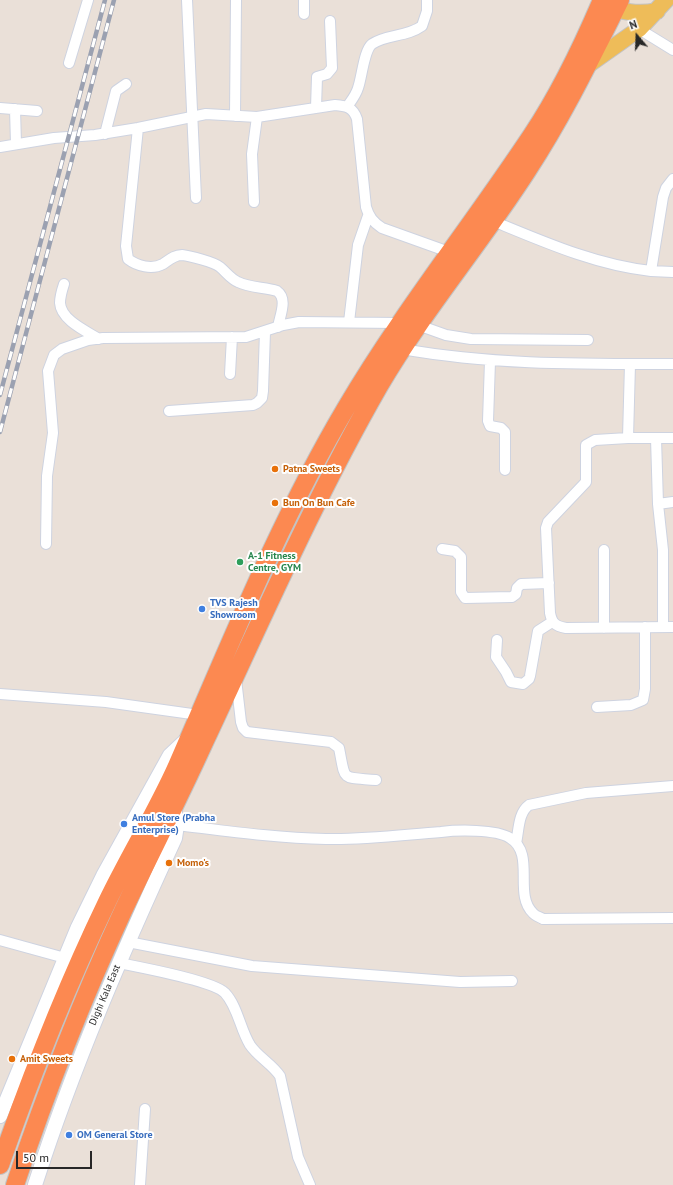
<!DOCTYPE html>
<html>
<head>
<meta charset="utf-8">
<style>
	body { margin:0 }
	#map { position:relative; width:673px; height:1185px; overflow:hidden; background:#eae0d8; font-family:"PT Sans",sans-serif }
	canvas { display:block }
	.north { position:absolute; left:617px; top:16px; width:40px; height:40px; -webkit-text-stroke:3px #fff; paint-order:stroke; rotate:341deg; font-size:11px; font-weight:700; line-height:16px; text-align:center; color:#272727 }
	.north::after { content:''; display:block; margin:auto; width:14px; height:18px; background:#272727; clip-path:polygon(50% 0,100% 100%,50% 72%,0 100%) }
	.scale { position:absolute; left:16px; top:1151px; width:76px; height:18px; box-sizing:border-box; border:2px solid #272727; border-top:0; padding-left:5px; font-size:12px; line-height:14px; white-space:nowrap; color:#272727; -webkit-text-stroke:3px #fff; paint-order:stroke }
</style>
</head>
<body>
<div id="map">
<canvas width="673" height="1185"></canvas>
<div class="north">N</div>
<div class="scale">50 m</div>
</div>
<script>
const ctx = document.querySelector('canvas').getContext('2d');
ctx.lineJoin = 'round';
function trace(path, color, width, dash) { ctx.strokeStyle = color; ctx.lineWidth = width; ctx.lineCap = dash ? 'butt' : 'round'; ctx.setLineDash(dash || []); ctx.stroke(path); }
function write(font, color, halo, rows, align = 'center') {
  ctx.font = font + ' "PT Sans",sans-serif'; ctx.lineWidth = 4; ctx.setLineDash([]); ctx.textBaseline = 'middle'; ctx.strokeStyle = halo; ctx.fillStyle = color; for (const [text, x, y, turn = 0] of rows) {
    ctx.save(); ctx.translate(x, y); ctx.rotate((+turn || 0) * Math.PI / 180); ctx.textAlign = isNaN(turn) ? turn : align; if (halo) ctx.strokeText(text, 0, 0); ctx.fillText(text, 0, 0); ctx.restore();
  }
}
const street = new Path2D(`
	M187,0L196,198
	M304,14V0
	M639,29L673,50
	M69,63L88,0
	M347,107C351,101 356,95 358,88C362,77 364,50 372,44C386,34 407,37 422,26L427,11V0
	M0,108L37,111
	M316,108L317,77L327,74L332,68L330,21
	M15,109L16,144
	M235,116L236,0
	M138,128L126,246L128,259C137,266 152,270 163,264C169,260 174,255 182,255C190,256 214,262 220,267C226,272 231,279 238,282C250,288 265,287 277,291C288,299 280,315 278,327
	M105,134L116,91L126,84
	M0,147L54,138L95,135L138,128L206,114L257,117L335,105C346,106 353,107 357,119L366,207C369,217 373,222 382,228L449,252
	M254,202L252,154L257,117
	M493,221C544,242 596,265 651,271L663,197L666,188L673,179
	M651,271L673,272
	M64,284C62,290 60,297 60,303C61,320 86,331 99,339
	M349,322L358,245L368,216
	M418,325L446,335L471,339L588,340
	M402,349C492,365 582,364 673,364
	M490,361L488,421L490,426L501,428L505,432V470
	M630,364L628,438H673
	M230,374L232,337
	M169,411L253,405L257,403L262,398L263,391L265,332
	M628,438L595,440L586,445V482L548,522L546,528L550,613C552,623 555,626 566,628L673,627
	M656,438L658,504L663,550V627
	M658,504L673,502
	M46,544L47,476L53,433L48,371L54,355L62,349L88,340L103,338L246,337L283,325L299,322L399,323
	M442,549L455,551L461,557V592L465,598L512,597L516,594L517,588L521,584L549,583
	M604,628V550
	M497,640L496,657L506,672L511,682L523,684L529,679L530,676L538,631L552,622
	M236,679L241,722L243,728L247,732L331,742L339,748C346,782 340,777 376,780
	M0,694L106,702L199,715
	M597,707L631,705L643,700L645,689V627
	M177,825C227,831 276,838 326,839C364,840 402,835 441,832C457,830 496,829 510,838C536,854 513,894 533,913C535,916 540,917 543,919L673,918
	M516,843C519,830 518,813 529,805L586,793L673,786
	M0,940L65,958
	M128,942L252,966L460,982L512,981
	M119,963C139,967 214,981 225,993C238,1007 240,1029 250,1045C258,1057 272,1064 280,1076L298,1157L310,1185
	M140,1185L145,1109`);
const secondary = new Path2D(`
	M0,1116L78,927L103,876L170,755L187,739
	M35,1185C73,1066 123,951 175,838L177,825L174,808`);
const primary = new Path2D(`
	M604,5C623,12 637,15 657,11
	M588,65L639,29L666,0`);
const highway = new Path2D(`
	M0,1165C31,1076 66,987 107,902C129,856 156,813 177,766C229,647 279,521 346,408C402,313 471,227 532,135C560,93 582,47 602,0
	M15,1185C46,1092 82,1000 123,911C149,856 177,802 202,747C259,626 312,503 379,386C423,311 480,244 527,171C563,116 591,58 620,0`);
trace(street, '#ced3e0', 12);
trace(secondary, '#ced3e0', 16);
trace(primary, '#c3c3c3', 18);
trace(highway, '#c3c3c3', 20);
trace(street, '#fff', 10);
trace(secondary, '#fff', 14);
trace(primary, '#eebc59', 16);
trace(highway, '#fc8951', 18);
const rail = new Path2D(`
	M0,395L105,0
	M0,432L114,0`);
trace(rail, '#9ba1b1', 4.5);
trace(rail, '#fff', 3, [9]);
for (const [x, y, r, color] of [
	[275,469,4,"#e8710a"],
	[275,503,4,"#e8710a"],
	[240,562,4,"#2e9e5b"],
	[202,609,4,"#3f7fe0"],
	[124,824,4,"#3f7fe0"],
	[169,863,4,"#e8710a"],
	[12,1059,4,"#e8710a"],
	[69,1135,4,"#3f7fe0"]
]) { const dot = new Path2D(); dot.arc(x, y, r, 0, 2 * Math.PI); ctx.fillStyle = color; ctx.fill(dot); trace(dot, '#fff', 1.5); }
write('bold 10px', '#c56008', '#fff', [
	["Patna Sweets",283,469],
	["Bun On Bun Cafe",283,503],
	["Momo's",177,863],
	["Amit Sweets",20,1059]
], 'left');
write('bold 10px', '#27864d', '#fff', [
	["A-1 Fitness",248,556],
	["Centre, GYM",248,568]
], 'left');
write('bold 10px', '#366cbe', '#fff', [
	["TVS Rajesh",210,603],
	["Showroom",210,615],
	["Amul Store (Prabha",132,818],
	["Enterprise)",132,830],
	["OM General Store",77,1135]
], 'left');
write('10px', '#272727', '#fff', [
	["Dighi Kala East",105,995,-67]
]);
</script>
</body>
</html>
